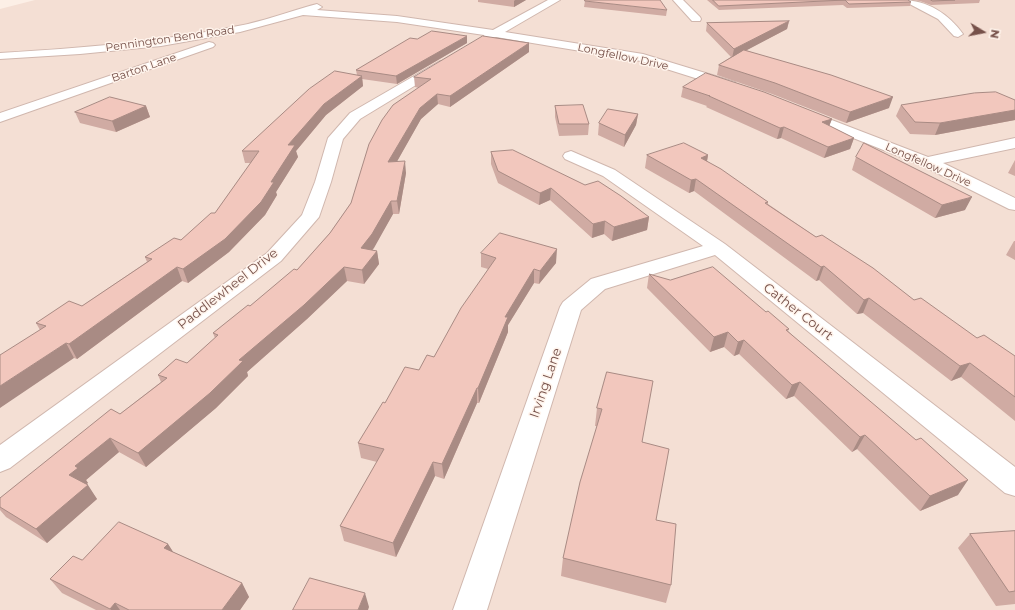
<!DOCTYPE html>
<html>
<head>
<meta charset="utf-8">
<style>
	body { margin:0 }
	#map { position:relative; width:1015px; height:610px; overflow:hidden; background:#fcefe6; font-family:Montserrat,sans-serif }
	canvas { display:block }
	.north { position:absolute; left:963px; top:12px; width:40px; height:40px; -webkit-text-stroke:3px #fff4ec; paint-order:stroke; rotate:100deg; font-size:11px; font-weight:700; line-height:16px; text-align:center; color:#76514a }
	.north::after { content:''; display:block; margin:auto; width:14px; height:18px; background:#76514a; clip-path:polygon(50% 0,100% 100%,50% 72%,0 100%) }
</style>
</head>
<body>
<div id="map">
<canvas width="1015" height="610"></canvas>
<div class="north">N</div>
</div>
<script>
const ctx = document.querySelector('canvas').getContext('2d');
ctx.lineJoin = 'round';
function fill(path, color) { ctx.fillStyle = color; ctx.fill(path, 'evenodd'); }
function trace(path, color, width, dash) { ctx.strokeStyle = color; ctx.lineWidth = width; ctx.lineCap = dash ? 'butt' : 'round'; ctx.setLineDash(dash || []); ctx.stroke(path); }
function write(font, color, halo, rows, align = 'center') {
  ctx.font = font + ' Montserrat,sans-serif'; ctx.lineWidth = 3; ctx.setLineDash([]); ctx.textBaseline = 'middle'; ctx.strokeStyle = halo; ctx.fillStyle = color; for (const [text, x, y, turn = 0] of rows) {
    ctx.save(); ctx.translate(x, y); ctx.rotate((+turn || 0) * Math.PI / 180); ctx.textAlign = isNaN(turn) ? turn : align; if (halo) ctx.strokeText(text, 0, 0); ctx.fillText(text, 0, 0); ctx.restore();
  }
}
fill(new Path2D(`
	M35,0H1015V610H0V9Z`), '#f4dfd4');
const street = new Path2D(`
	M548,0H560L505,32L643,54L735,82L736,85L735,88L730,89L641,61L496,37L489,39L485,38L484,35L397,22L303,15L240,32L161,46L80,54L0,59V53C80,48 160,42 238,26C265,21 290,11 317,4L322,7L317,10L397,16L493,30Z
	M673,0H683L700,17L701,19L700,21H692Z
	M902,0C927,0 949,14 963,34L958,37L954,36L938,19Z
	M209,42L213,43L215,45L213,47L0,122V113Z
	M440,61L444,62L446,65L444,68L360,119L343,139L331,182L319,217L281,261L10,468L0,472V445L267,253L302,215L315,182L328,138L350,113Z
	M803,109L928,157L1015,138V148L943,163L1015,198V210L1009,209L921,165L798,116L796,113L798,110Z
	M571,151L615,170L725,244L1015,467V496L1005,493L715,255L605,289L581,310L487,610H453L560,307L563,302L591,279L703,246L603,176L565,159L563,156L565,153Z`);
trace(street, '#d0b7ae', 2);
fill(street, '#fff');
fill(new Path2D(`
	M478,0H526L514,7L478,2Z
	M707,0H908L911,2L910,6L847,8L843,5L719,10Z
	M913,0H980L979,3L931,5L920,1Z
	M585,1L667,10L666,16L584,7Z
	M789,21L787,29L746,50L889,108L846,123L772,94L717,75L719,65L731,57L706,31L707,23Z
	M417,39L467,43L397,84L362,79L363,86L326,115L296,151L298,157L276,192L277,195L265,215L229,252L188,283L182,281L77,359L74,358L40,330L36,323L82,306L147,262L145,257L181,240L215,213L251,163H245L242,151L357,75L356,70Z
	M529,52L450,107L438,104L421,119L397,161L406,173L399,214H393L372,250L377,251L379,264L364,284L347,281L307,319L247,372L248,376L216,408L146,467L119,452L86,480L88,483L86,484L97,499L47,543L6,517L0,510V498L120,414L161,382L158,375L187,363L215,338L213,333L250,306L297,270L330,233L351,203L419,88L415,87L414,77Z
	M683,87L832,119L829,126L854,138L850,149L824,158L781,138L777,139L706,107L707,106L681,97Z
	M1015,100V120L935,135L910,134L896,116L901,105Z
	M146,106L150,117L116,132L80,123L75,112Z
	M555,106L589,124L588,135L559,136L555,117Z
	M638,114L636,125L624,147L598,135L599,123Z
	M491,152L649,217L647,230L612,241L604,234L592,238L550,200L539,205L498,183L491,164Z
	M647,155H708L707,161L768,202V204L816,237L914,300L977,338L1015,356V421L961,377L951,381L863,313L857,314L819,280L816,281L694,191L689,193L645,168Z
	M856,157L965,210L935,218L852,170Z
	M1015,160V176L1008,173Z
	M1014,241H1015V260L1006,255Z
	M481,253L556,263L539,284L534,283L508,325V332L479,403H477L444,479L435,476L396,557L344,541L340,526L377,462L361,458L358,443L385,403L434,357L488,269L481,267Z
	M649,274L766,312L789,329L788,331L958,495L920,511L857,449L852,452L794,396L786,399L739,354L734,356L724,347L710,352L647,288Z
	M607,372L642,442L656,520L671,585L666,603L561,576L563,558L597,426H595L597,408Z
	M1015,531V604L996,606L958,548L970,534Z
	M168,544L173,552L242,583L249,597L240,610H96L62,593L50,579L82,560Z`), '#d0aba3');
fill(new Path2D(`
	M515,0H526L514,7V1Z
	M789,21L787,29L732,58L734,49Z
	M467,36V43L397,84L396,76Z
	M529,43V52L450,107V96Z
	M362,76L363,86L326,115L296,151L298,157L276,192L277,195L265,215L229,252L188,283L183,269L271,182L288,145L324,104Z
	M437,94L438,104L421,119L390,174L388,162L420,108Z
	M893,97L889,108L846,123L850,112Z
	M146,106L150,117L116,132L112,121Z
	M1015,110V120L935,135L940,123Z
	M638,114L636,125L624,147L625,135Z
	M832,119L828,129L822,122Z
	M784,127L781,138L777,139L780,128Z
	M854,138L850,149L824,158L828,147Z
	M708,155L706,167L701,158Z
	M405,161L406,173L399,214L397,201Z
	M696,179L694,191L689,193L691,180Z
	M551,188L550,200L539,205L540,193Z
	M972,197L965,210L935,218L942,205Z
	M391,201L393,214L374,248L363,261L361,248Z
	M649,217L647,230L612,241L614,227Z
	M605,221L604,234L592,238L593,224Z
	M557,249L556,263L539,284L540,271Z
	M377,251L379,264L364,284L362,270Z
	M824,266L819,280L816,281L821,267Z
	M177,267L182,281L77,359L69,344Z
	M344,267L347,281L307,319L247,372L248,376L216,408L146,467L138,453L239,360Z
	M534,269V283L508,325V332L479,403L478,388L505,317Z
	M869,298L863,313L857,314L864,300Z
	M728,332L724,347L710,352L714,337Z
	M744,340L739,354L734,356L738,342Z
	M66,343L74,358L0,408V386Z
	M970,363L961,377L951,381L960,366Z
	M800,382L794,396L786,399L792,385Z
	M477,388V403L444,479L442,464Z
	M865,435L857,449L852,452L860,437Z
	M110,438L119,452L86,480L88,483L79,490L69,475L75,466Z
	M433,462L435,476L396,557L393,543Z
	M968,480L958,495L920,511L930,496Z
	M88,485L97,499L47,543L36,529Z
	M168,544L177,558L164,548Z
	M242,583L249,597L240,610H222Z
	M365,593L369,607L368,610H358Z
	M115,603L120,610H111L110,609Z`), '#a98b84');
const building = new Path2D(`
	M585,0H660L667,10L585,1Z
	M713,0H908L911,2L849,4L845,0L719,6Z
	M931,0H955L933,1Z
	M789,21L734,49L707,23Z
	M432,31L467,36L396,76L356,70L410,38L417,39Z
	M483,36L529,43L450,96L437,94L420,108L388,162L405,161L397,201H391L372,234L361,248L377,251L362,270L344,267L304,305L239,360L243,361L210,393L138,453L110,438L75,466L78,468L69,475L88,485L36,529L0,507V498L111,409L120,414L167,378L158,375L176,359L187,363L218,335L213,333L248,305L250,306L294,269L297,270L330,233L351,203L369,144L382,120L393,105L431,79L414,77Z
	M744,50L831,75L893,97L850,112L775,83L719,65Z
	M335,71L362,76L324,104L288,145H295L271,182H274L261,202L225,239L183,269L177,267L69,344L66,343L0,386V355L46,326L36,323L69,301L82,306L152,259L145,257L174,238L181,240L211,213H215L259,151H242L309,89Z
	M706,73L764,92L832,119L822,122L854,138L828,147L784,127L780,128L709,96H710L683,87Z
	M996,92L1015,100V110L940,123L915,122L901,105L974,93Z
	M110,97L146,106L112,121L75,112Z
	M583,105L589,124H559L555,106Z
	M608,109L638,114L625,135L599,123Z
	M684,143L708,155L701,158L721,169L768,202L765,203L816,237L822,235L873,268L914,300L921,298L977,338L984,335L1015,356V397L970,363L960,366L869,298L864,300L824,266L821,267L696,179L691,180L647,155Z
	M864,143L972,197L942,205L856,157Z
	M513,150L585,185L598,181L621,196L649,217L614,227L605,221L593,224L551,188L540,193L498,171L491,152Z
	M500,233L557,249L540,271L534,269L505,317H508L478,388H477L442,464L433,462L393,543L340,526L384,449L358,443L383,402L385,403L405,367L419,370L427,355L434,357L461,308L496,258L481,253Z
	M713,267L766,312L768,311L789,329L786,330L916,440L921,438L968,480L930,496L865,435L860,437L800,382L792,385L744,340L738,342L728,332L714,337L649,274L670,280Z
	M607,372L653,381L642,442L669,449L656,520L676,524L671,585L563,558L580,482L602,409L597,408Z
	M119,522L168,544L164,548L242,583L222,610H129L115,603L110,609L50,579L73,556L82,560Z
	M1015,531V591L1009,592L970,534Z
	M310,578L365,593L358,610H293Z`);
fill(building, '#f2c7bd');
trace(building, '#a98b84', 1);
write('11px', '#76514a', '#fff4ec', [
	["Pennington Bend Road",170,39,-8],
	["Longfellow Drive",623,57,12],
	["Barton Lane",144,68,-19],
	["Longfellow Drive",928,165,24]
]);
write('13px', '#76514a', '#fff4ec', [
	["Paddlewheel Drive",228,289,-38],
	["Cather Court",798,312,38],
	["Irving Lane",546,383,-71]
]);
</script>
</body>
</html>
